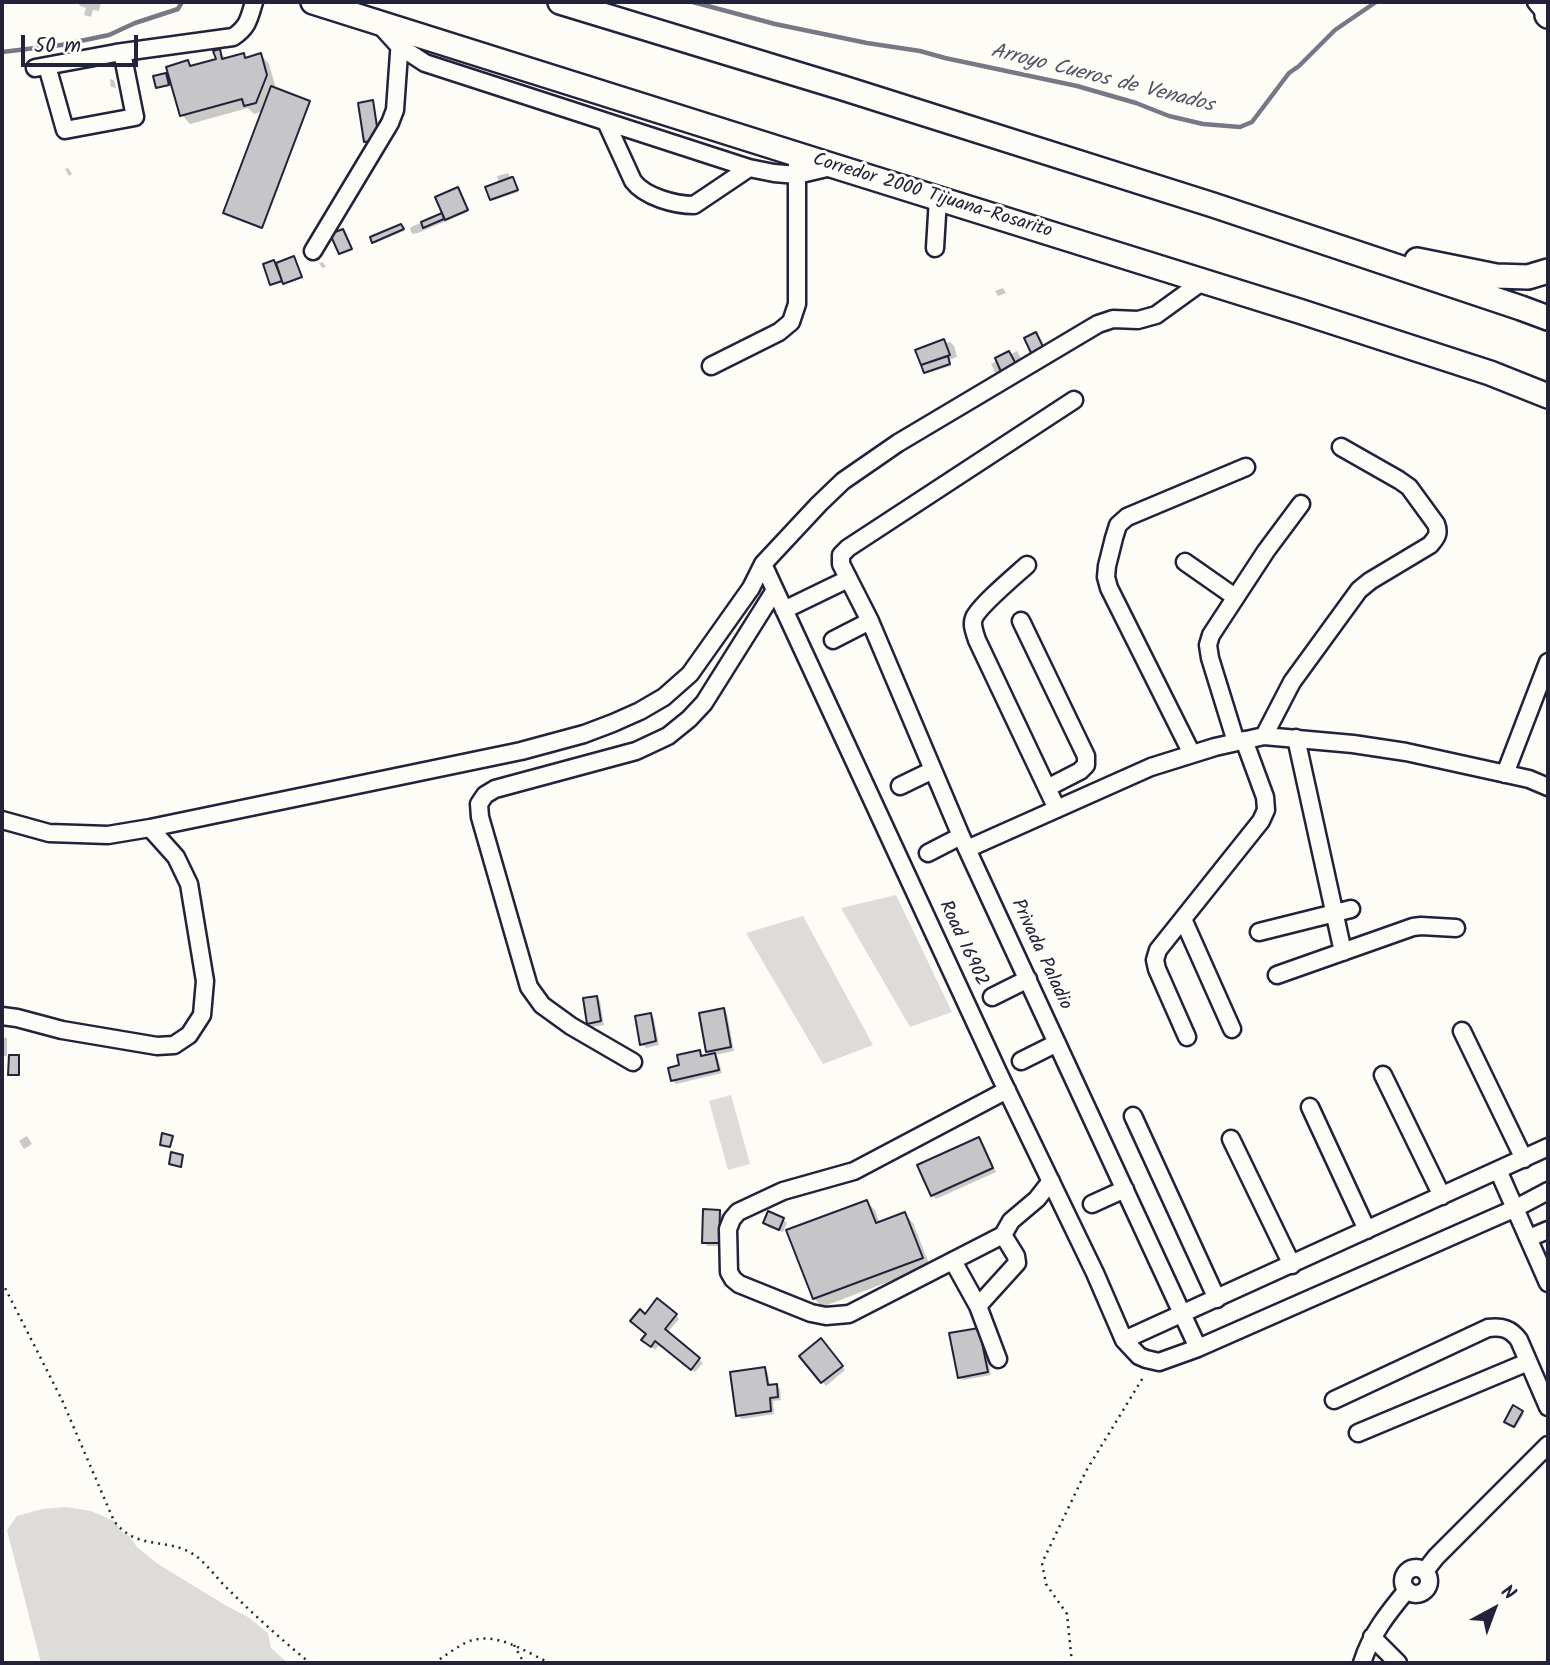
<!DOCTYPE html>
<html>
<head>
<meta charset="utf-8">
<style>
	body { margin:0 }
	#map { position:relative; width:1550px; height:1665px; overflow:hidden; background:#fdfcf7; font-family:Kalam,sans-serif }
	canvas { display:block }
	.frame { position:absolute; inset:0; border:4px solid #22223b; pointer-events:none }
	.north { position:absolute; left:1459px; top:1574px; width:70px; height:70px; -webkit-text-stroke:5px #fdfcf7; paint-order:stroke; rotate:41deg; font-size:19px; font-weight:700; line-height:28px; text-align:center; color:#22223b }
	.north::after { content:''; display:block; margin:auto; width:24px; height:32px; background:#22223b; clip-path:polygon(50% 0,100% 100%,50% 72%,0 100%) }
	.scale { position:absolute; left:21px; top:35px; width:117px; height:32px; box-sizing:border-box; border:4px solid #22223b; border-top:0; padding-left:9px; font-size:21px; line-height:24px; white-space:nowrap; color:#22223b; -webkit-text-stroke:5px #fdfcf7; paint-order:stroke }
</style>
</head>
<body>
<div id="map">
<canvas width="1550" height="1665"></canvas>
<div class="frame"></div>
<div class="north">N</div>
<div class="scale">50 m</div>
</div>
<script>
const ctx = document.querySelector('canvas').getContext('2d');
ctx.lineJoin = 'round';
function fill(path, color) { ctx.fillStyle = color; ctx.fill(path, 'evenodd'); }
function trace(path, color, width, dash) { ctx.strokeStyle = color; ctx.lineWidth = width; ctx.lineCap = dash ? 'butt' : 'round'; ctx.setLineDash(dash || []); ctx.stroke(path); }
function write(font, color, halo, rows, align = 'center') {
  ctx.font = font + ' Kalam,sans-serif'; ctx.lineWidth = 6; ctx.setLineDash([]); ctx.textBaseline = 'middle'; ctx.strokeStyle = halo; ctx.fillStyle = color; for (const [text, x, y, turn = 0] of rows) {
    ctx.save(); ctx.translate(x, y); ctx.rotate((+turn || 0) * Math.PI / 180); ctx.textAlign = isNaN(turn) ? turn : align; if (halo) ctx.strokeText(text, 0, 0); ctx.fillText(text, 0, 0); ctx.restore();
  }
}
fill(new Path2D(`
	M896,895L952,1012L910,1027L841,908Z
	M803,916L873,1045L823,1064L746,933Z
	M731,1095L750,1164L728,1170L709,1101Z
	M67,1507L91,1511L114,1521L121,1531L130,1537L137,1547L158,1564L225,1605L248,1617L268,1633L271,1648L288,1663H41L7,1530L17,1516L42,1509Z`), '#dddcdb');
fill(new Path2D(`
	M78,2H101L99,11L93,10L91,17L84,15L86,8L80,6Z
	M219,51L227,60L243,55L247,59L261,55L269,64L275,85L273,89L310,104L263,228L226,214L264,111L254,114L248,108L190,124L182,115L188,62L193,67L218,60Z
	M110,79L114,80L116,88L111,87Z
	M68,168L72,174L69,176L65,169Z
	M508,173L511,179L514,180L518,192L492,201L491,199L499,183L497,176Z
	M459,190L468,212L418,233L413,234L411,232L410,228L413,226L444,214Z
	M402,227L404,231L375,243L374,242Z
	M294,258L302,278L285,284L283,282L273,285L272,284L276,265Z
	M323,262L326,267L322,268L319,263Z
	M1003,288L1006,293L998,296L995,291Z
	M944,341L946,343L950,342L954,346L957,357L949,360L951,366L927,373L918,351Z
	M1017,351L1022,360L997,376L991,364Z
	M596,997L600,1001L604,1025L592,1027L588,1023Z
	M723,1010L727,1014L734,1051L714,1055L718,1058L722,1073L676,1084L672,1080L681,1066L699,1052L703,1057L712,1055L708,1051Z
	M650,1015L654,1019L659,1045L646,1048L642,1044Z
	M2,1037L7,1038V1056H2Z
	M27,1136L32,1144L24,1149L19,1141Z
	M979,1139L983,1143L996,1172L936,1199L932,1195Z
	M867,1202L875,1210L880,1224L905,1214L913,1223L930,1266L822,1307L814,1298Z
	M720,1212L723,1215L722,1246H707L704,1242Z
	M783,1219L787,1223L783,1232L769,1227L765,1223Z
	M676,1315L679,1319L667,1333L703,1363L695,1372L660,1344L655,1350L647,1343L648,1334L646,1316Z
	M979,1329L983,1333L991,1375L963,1380L959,1377Z
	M824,1344L845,1370L826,1386L801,1356Z
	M764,1369L768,1373L770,1386H776L780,1389L781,1400L773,1401L774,1414L742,1419L738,1415Z
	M1522,1412L1524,1414L1516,1427L1507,1422Z`), '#0003');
trace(new Path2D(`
	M693,2L775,24L867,43L920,51L945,58L1077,86L1136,103L1169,116L1203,124L1240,127L1252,122L1289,73L1299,66L1335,30L1376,2
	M2,52L61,45L109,35L135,23L178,9L182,2`), '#787885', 4.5);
const building = new Path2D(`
	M220,49L222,59L244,53L245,58L261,53L267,75L256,103L244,106L242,99L180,116L166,67L188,60L190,66L216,59L213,51Z
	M166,73L169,85L156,88L153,76Z
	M271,86L310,101L262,228L223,213Z
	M373,100L379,140L364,142L358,103Z
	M512,177H513L518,190L490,200L485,187Z
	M458,187L468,210L445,220L435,197Z
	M442,213L444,219L423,228L421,222Z
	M401,224L404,229L372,243L370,237Z
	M343,229L352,249L339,254L330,234Z
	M294,256L302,277L283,284L276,263Z
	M274,260L282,281L270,285L263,264Z
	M1036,332L1045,351L1033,357L1024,338Z
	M944,339L950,355L921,365L915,350Z
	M1009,351L1017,366L1002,374L995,358Z
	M948,356L950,364L924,373L921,365Z
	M597,996L601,1021L587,1024L583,998Z
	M724,1008L731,1047L706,1052L699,1013Z
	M651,1013L656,1041L640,1045L635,1016Z
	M700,1050L701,1056L715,1053L719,1070L671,1081L668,1068L679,1065L677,1055Z
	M9,1055H19V1075H8Z
	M162,1133L173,1136L170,1147L160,1145Z
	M979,1137L993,1168L931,1196L917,1165Z
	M171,1152L183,1155L181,1167L169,1164Z
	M867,1200L876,1223L905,1212L923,1258L813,1299L786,1230Z
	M703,1209L720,1210L719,1243H702Z
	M768,1211L784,1218L779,1230L763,1223Z
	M657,1298L677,1314L665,1329L700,1358L691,1370L655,1341L651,1347L641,1340L646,1334L630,1321L640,1309L645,1314Z
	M979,1328L988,1372L958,1378L949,1333Z
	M821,1338L843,1366L821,1383L799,1356Z
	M765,1367L768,1385L777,1384L778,1397L770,1398L771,1411L736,1416L730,1372Z
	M1513,1405L1523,1411L1514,1427L1504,1422Z`);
fill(building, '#c6c6c8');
trace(building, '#22223b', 2);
const minor = new Path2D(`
	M1536,2L1547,15L1548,14
	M379,24L399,46L425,63L749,168L774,173L797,175L831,167
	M47,66L65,130L135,117L122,52
	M35,68L116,53L233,37C248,27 249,19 254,2
	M606,122L633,181C645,197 675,205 694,205L749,168
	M935,248L938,198
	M313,251L390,123L395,110L400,39
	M711,366L779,332L791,322L797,304V164
	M1074,400L848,548L841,555V564L870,621L961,836L1198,1348
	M1185,562L1235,597
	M763,564L999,1074L1095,1273L1124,1340L1139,1356L1146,1359L1159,1362L1198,1348L1516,1208L1548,1191
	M1027,565C1016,575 979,606 974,618C971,625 975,633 977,640L1057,809
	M784,610L848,579
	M1021,621L1086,756V765L1080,771L1047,788
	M833,640L870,621
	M1264,736L1292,682L1359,590L1370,581L1430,545C1436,538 1440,534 1436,524L1409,487L1399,480L1341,447
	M1296,738L1343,952
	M1236,742L1210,658L1208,645L1211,635L1266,551L1301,504
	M1192,754L1109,588L1106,577L1107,566L1114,538L1118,525L1127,517L1246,467
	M1505,774L1548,662
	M900,786L933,770
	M2,820L49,833L108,835L150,828L521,751L584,734L613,723L640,711L664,697L690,674L751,588L763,564L819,504L843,481L898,443L1098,324L1113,319L1138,320L1156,315L1203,281
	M967,849L1151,767L1215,747L1264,736L1353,744L1406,752L1529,779L1548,787
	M928,853L961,836
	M1183,919L1232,1029
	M1259,932L1351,909
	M1277,975L1413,927L1421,926L1456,928
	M992,997L1028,979
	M2,1016L17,1018L62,1030L157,1046L174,1045L189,1035L202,1015L205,981L189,884L176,857L150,828
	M1462,1031L1524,1159
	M1187,1037L1157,969L1155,960L1158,950L1261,821L1266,810L1265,797L1244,740
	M1021,1061L1057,1043
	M633,1062L571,1026L542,1005L529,987L480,817L479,804L485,795L495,789L636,751L668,736L689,719L704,703L775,590
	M1383,1075L1442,1196
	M1007,1090L854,1171L783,1191L738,1212L732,1219L728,1229L729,1272L733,1279L739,1284L811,1313L826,1316L849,1314L1003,1235L1011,1221L1037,1199L1051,1181
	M1310,1107L1367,1230
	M1133,1116L1217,1299
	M1231,1139L1292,1265
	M1498,1170L1548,1283
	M1092,1204L1125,1189
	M1529,1238L1548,1230
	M953,1261L978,1306L998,1359
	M978,1306L1017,1263L1016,1256L1003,1235
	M1124,1340L1548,1147
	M1334,1400L1488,1328C1502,1326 1511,1329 1519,1340L1548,1407
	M1358,1433L1528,1362
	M1403 1581a13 13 0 1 1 26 0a13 13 0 1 1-26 0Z
	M1425,1571L1436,1557L1548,1445
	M1372,1637L1398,1663
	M1362,1663C1371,1634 1388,1613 1407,1590`);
const highway = new Path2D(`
	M313,2L834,166L1299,311L1490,373L1548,396
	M560,2L843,88L1213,205L1521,308L1548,318
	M1547,15L1548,16
	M1417,260L1496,276L1528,277L1548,271`);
trace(minor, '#22223b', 21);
trace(highway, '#22223b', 28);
trace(new Path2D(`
	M2,1282L62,1400L114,1521C138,1552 168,1536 196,1556C208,1565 218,1580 230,1591C255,1616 282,1640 310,1663
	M514,1645L524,1663
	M434,1663C445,1656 455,1648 467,1642C496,1630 525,1652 550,1663
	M1072,1663L1067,1614L1046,1584L1042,1563L1086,1471L1144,1376`), '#22223b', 2.5, [2, 5]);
trace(minor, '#fdfcf7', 16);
trace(highway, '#fdfcf7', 23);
write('19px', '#22223b', '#fdfcf7', [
	["Corredor 2000 Tijuana-Rosarito",932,197,17],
	["Road 16902",962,944,65],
	["Privada Paladio",1040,955,65]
]);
write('italic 21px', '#545466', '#fdfcf7', [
	["Arroyo Cueros de Venados",1102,80,14]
]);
</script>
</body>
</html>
